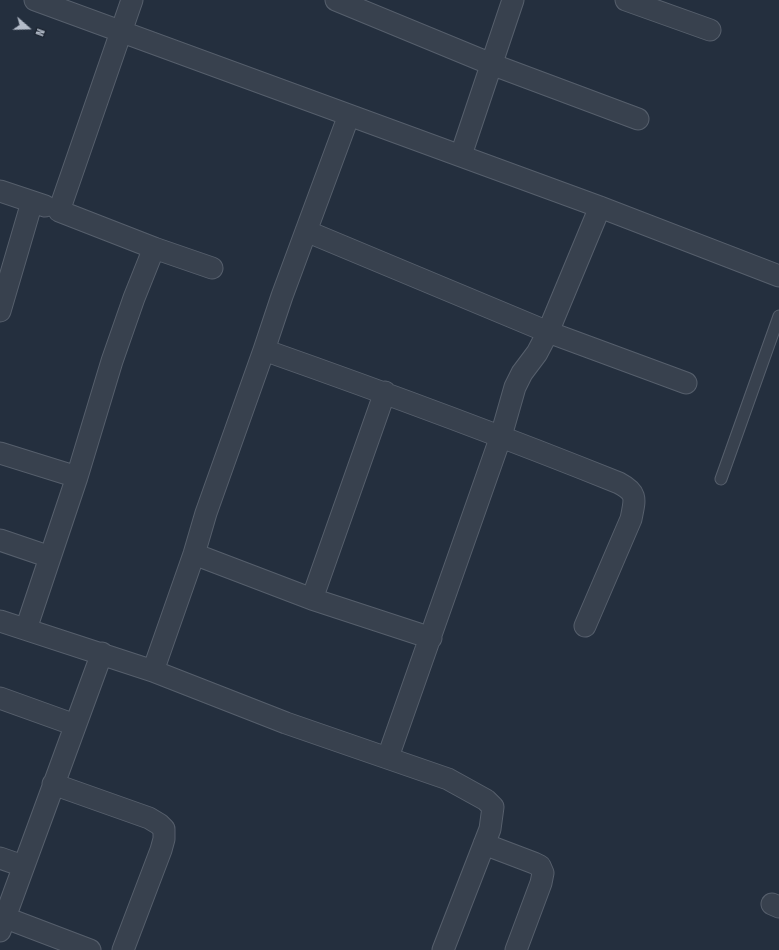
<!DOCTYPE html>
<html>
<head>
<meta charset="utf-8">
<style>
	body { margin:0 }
	#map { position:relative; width:779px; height:950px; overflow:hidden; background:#242f3e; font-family:"Fira Sans Condensed",sans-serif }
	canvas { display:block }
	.north { position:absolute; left:8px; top:8px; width:40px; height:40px; -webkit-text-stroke:3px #1d2633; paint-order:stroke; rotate:110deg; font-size:11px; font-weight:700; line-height:16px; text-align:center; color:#b4bcc9 }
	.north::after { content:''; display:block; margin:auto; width:14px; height:18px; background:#b4bcc9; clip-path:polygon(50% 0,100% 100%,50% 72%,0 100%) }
</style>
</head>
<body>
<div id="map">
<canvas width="779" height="950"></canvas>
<div class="north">N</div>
</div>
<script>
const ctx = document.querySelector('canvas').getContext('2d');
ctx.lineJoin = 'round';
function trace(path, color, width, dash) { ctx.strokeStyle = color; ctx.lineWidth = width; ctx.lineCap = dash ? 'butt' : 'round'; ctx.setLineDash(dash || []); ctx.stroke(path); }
const service = new Path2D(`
	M721,479L779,316`);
const minor = new Path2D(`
	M35,0L600,207L779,276
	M132,0L59,211L154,248L212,268
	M336,0L491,64L638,119
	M626,0L710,30
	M461,155L513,0
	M0,191L45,206
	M306,231L548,332L686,383
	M0,311L32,202
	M264,350C383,392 502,436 619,483C638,493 635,499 631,519L585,626
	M0,453L77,477
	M0,540L50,557
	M194,554L312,599L431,638
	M312,599L385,392
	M0,621L153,671L286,723L448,779L486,800L493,807L490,829L443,950
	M26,629L77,477L112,361L134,298L154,248
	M153,671L194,554L206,513L264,350L282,296L349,115
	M0,698L75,725
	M388,757L501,436L515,387L522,373L537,353L548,332L600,207
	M53,784L149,818L159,824L164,829V839L161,850L123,950
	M484,844L534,863L540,866L543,873L541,883L516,950
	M0,858L23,866
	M772,904L779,907
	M6,918L90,950
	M0,931L102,653`);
trace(service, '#565f6c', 13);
trace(minor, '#565f6c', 23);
trace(service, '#38414e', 11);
trace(minor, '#38414e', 21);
</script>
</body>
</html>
